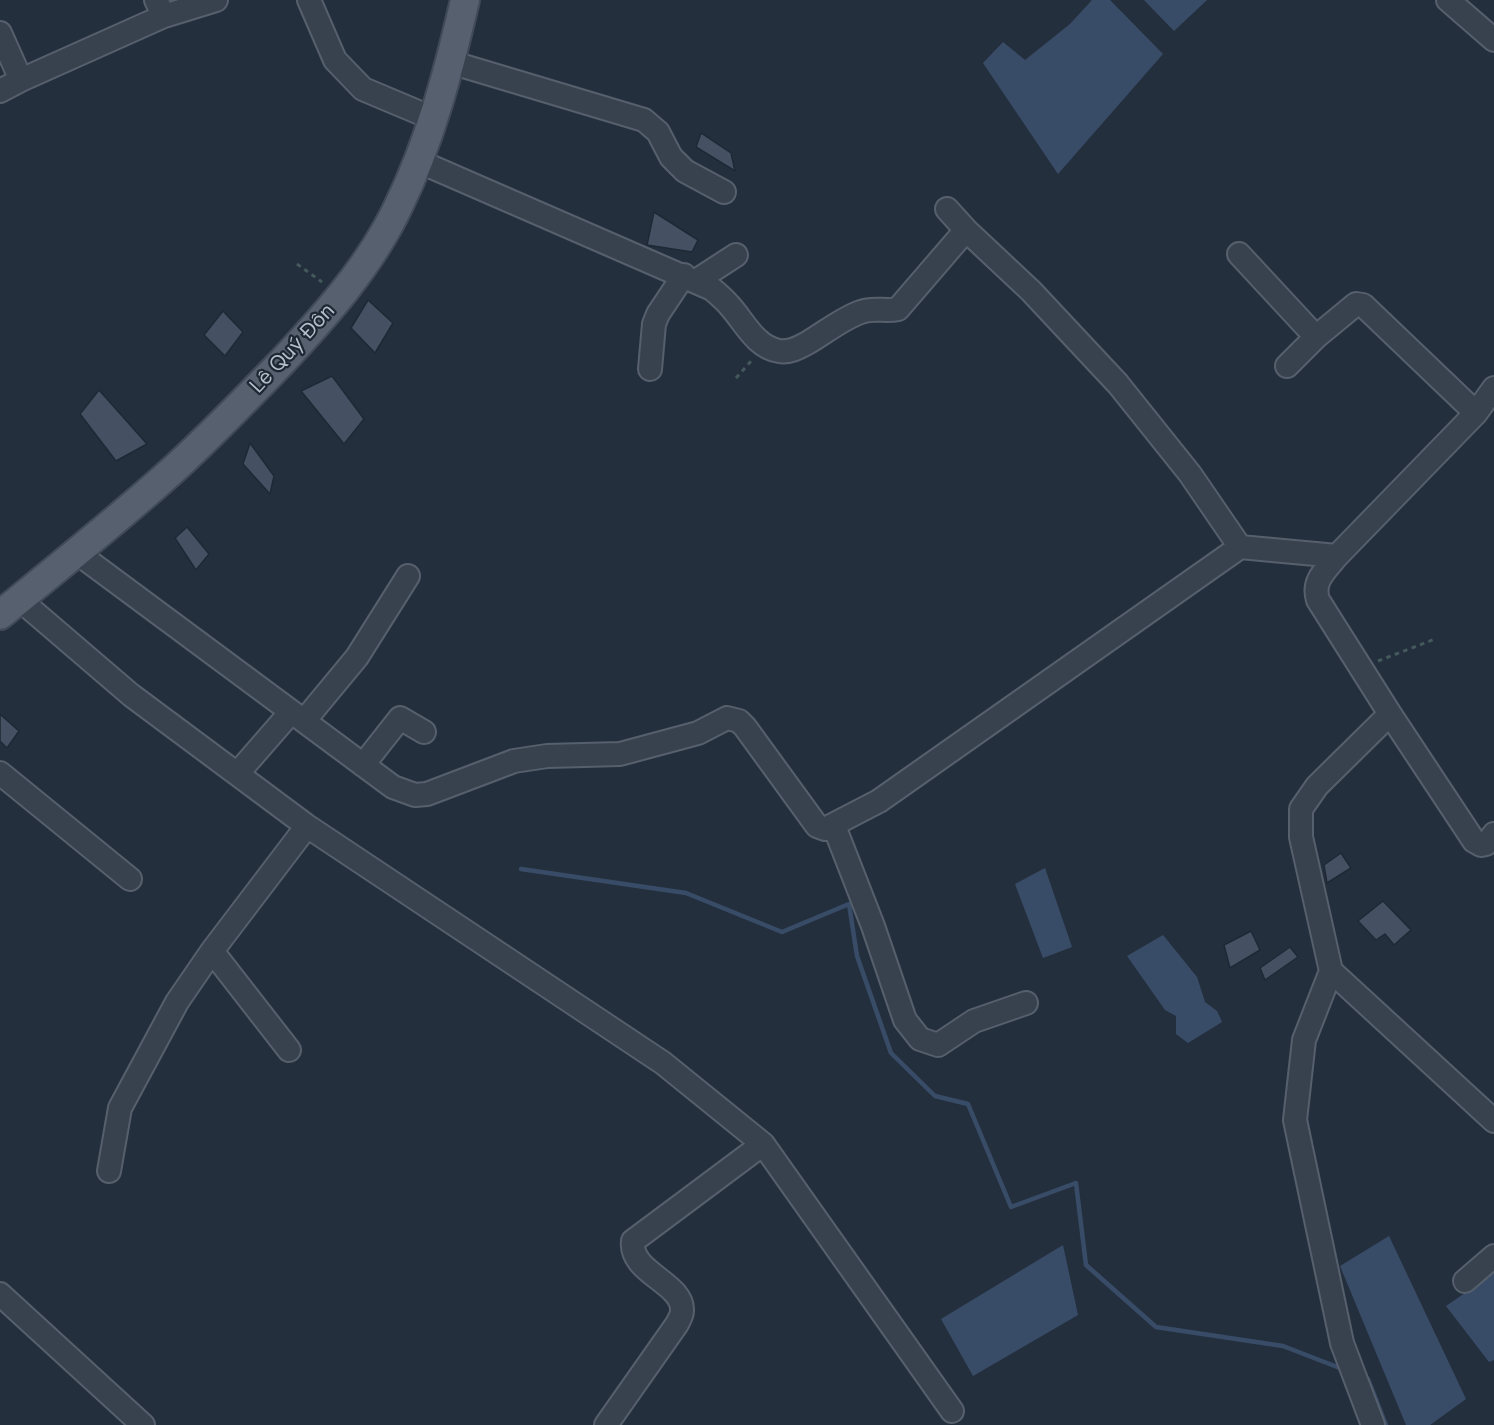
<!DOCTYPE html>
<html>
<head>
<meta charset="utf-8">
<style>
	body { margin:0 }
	canvas { display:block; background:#242f3e }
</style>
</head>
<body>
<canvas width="1494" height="1425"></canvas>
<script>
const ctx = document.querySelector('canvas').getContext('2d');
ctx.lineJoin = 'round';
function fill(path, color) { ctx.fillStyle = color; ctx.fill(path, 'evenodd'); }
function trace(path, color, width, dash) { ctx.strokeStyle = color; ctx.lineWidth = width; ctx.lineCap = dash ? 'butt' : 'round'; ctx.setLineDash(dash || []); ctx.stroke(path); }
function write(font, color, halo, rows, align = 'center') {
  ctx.font = font + ' "DM Sans",sans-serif'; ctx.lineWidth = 4.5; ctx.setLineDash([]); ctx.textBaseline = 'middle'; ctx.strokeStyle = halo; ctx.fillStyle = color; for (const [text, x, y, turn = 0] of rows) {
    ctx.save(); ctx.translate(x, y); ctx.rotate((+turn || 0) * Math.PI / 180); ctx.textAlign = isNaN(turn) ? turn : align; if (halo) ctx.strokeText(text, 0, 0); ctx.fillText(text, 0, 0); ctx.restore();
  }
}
fill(new Path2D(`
	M1092,0H1110L1163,54L1058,174L983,63L1003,42L1025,60L1070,24Z
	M1144,0H1207L1174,31Z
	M1045,868L1072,947L1043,958L1015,884Z
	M1163,935L1197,977L1205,1002L1217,1011L1222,1022L1188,1043L1176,1034V1016L1165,1010L1127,956Z
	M1389,1236L1466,1399L1430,1425H1406L1340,1266Z
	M1063,1245L1078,1315L973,1376L941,1319Z
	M1494,1273V1360L1489,1362L1446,1306Z`), '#394c67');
trace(new Path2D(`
	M521,869L686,893L782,932L849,904L857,956L891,1053L935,1096L968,1104L1011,1207L1076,1183L1086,1265L1156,1327L1283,1346L1345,1370
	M1364,1377L1368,1379L1386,1425`), '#394c67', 4.5);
const building = new Path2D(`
	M701,133L731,153L735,171L696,147Z
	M654,212L698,240L692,252L647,245Z
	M368,300L393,323L375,353L351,328Z
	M223,311L243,332L225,356L204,335Z
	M332,376L364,419L344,444L301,391Z
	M99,390L147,444L116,461L80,414Z
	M250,443L274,476L270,494L243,464Z
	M187,527L209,554L196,570L175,538Z
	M0,714L19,731L7,748L0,741Z
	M1341,853L1351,868L1327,883L1324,865Z
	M1383,901L1411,930L1394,945L1385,934L1376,940L1358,921Z
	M1251,931L1260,950L1230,968L1224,945Z
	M1290,947L1298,957L1265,980L1260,968Z`);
fill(building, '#455162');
trace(building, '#1f2835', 1.5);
const minor = new Path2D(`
	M309,0L335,60L363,89L432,118
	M1448,0L1494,40
	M164,16L216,0
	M0,33L21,80L164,16L156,0
	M450,62L644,120L658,132L671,157L685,171L724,192
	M0,91L21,80
	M418,161L712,289C718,294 724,299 729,305C744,321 755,347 779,351C790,353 800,347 809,342C826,332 843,318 861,312C874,307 885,312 898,309L966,230
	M947,209L966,230L1031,291L1118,384L1190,474L1240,547
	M1239,254L1316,337L1356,304L1363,305L1476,413
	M696,281L736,255
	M1287,366L1316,337
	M650,369L654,324L658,314L684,275
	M76,552L393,787L415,795L427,794L514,761L547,756L620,754L698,733L727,718L739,721L745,727L817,826L825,829L879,801L1240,547L1337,556
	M19,599L131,695L307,826L663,1063L763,1144L952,1411
	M1390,714L1474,841L1481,845L1486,844L1494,834
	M304,721L357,657L408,576
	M363,765L400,718L424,732
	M0,773L130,879
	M237,774L291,712
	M834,826L873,926L905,1020L920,1039L938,1045L974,1021L1026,1003
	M1331,971L1494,1121
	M289,1050L212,951L307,826
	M109,1171L120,1108L177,1002L212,951
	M1465,1281L1494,1256
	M0,1294L143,1425
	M606,1425L677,1324C679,1320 682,1315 682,1311C684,1283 629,1273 633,1241L763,1144
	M1373,1425L1342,1343L1295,1120L1304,1040L1331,971L1301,837V809L1317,786L1390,714L1318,600C1312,581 1325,571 1337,556L1476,413L1494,388`);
const major = new Path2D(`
	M0,615C55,570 111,525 164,478C205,442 243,402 281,363C325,316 370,266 398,207C430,142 449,70 465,0`);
trace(minor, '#565f6c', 26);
trace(major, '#414a57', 32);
trace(new Path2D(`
	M297,264L322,282
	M736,378L752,360
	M1378,661L1435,639`), '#44595c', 3, [4.5, 4.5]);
trace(minor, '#38414e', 22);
trace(major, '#56606e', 28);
write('21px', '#b4bcc9', '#1d2633', [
	["Lê Quý Đôn",293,349,-47]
]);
</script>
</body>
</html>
